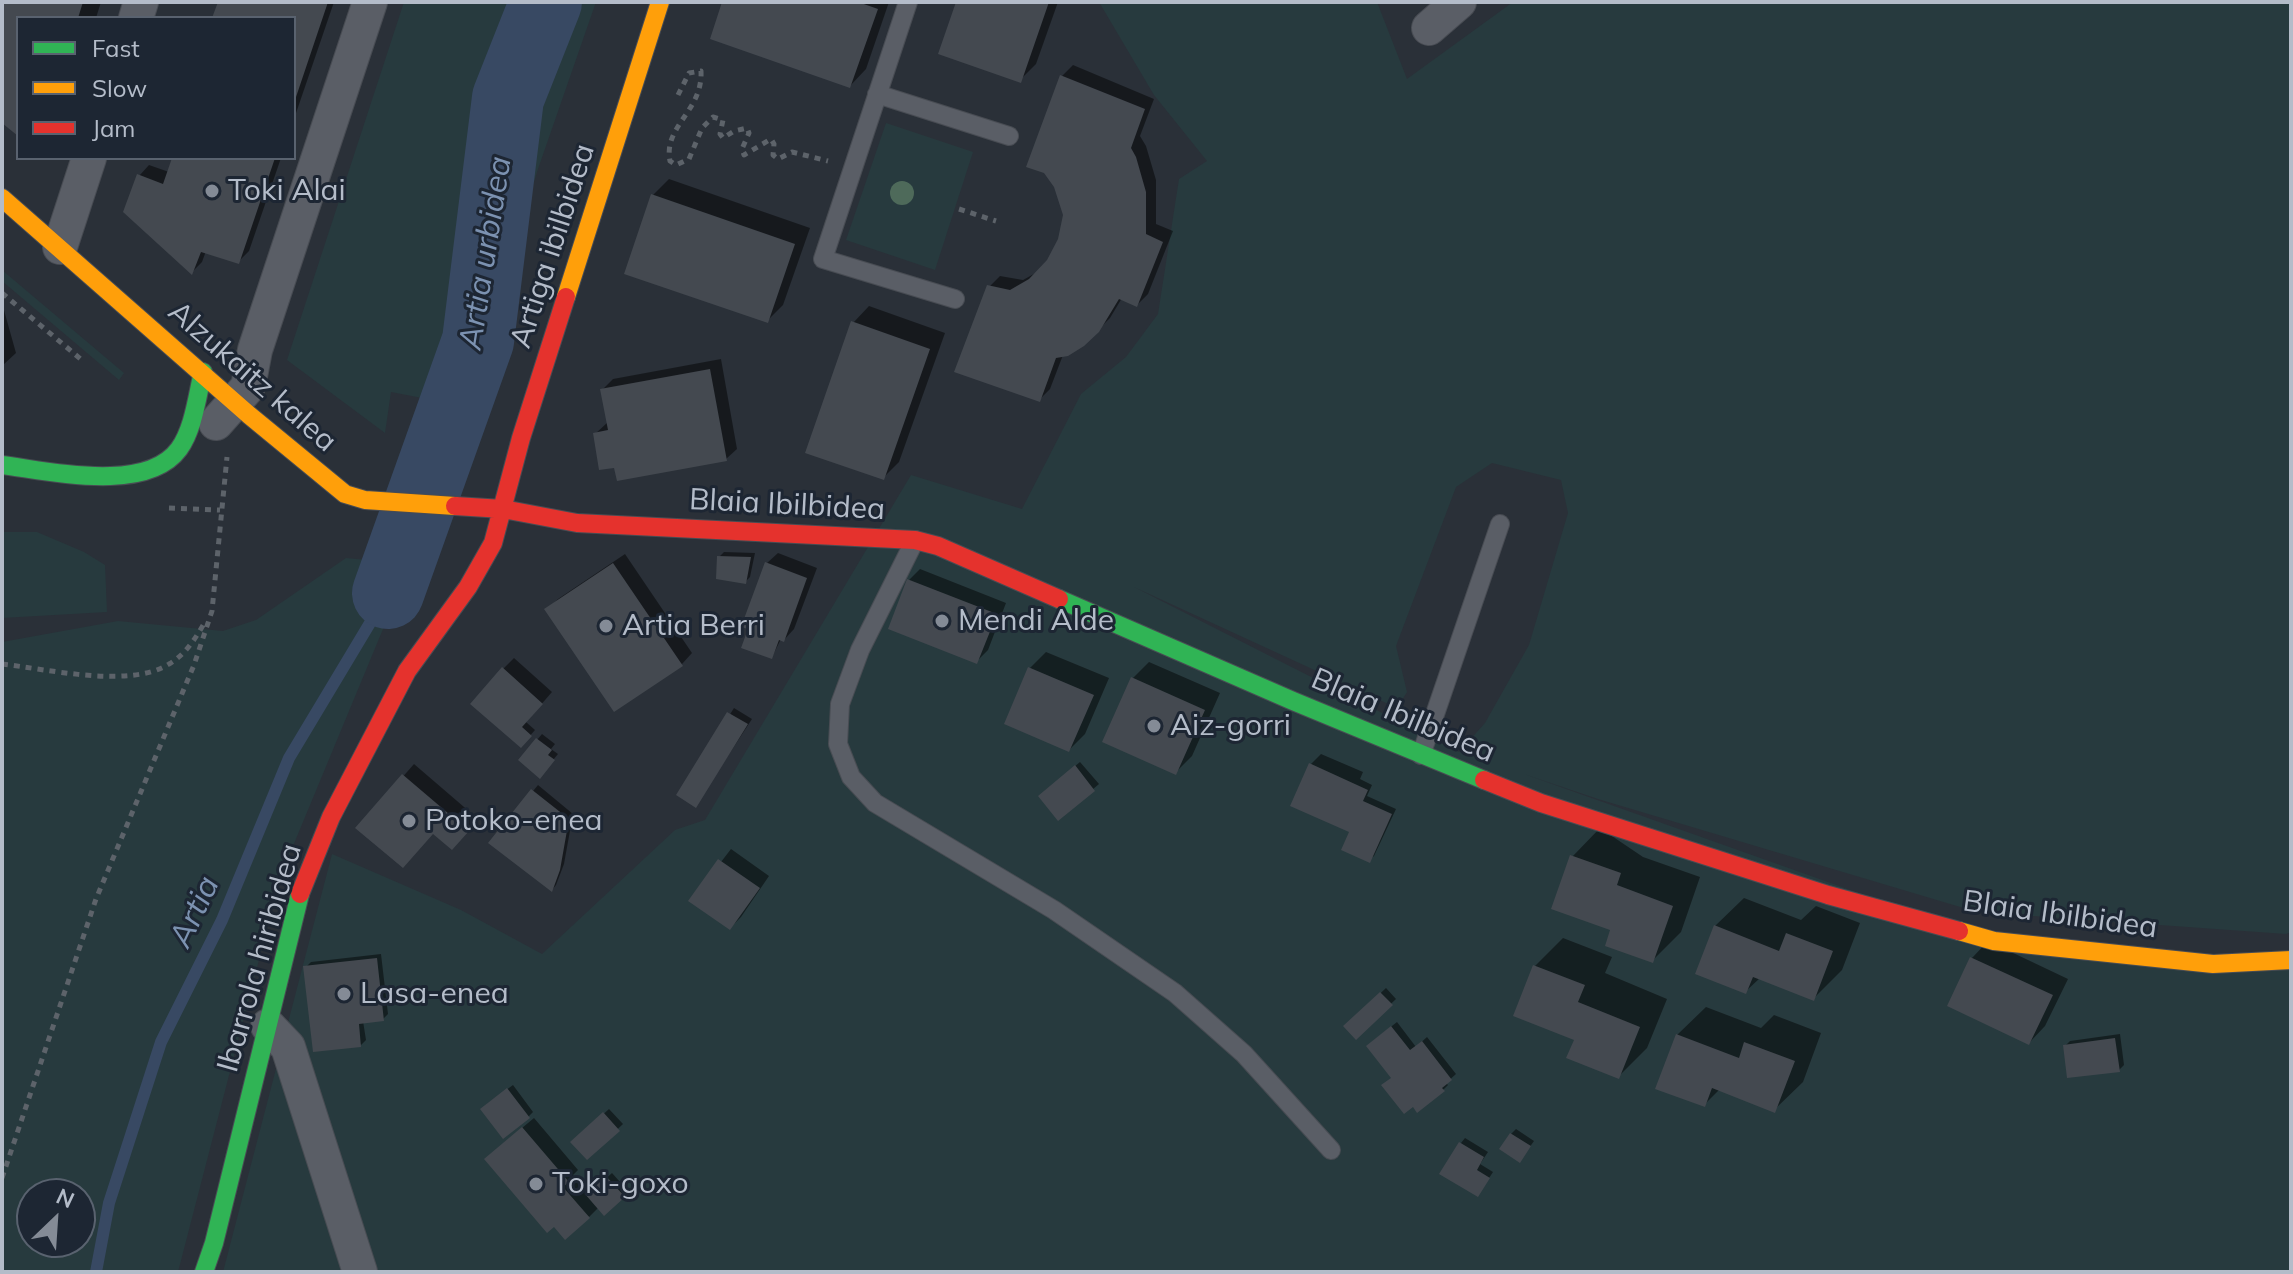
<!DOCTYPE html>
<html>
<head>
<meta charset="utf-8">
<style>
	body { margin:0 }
	#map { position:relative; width:2293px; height:1274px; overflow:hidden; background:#2a3038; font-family:Mulish,sans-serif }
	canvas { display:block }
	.frame { position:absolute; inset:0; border:4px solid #b4bcc9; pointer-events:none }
	.legend { position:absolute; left:16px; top:16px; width:280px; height:144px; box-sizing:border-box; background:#1d2633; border:2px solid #59626f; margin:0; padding:10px 14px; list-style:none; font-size:24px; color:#b4bcc9 }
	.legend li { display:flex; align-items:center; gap:16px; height:40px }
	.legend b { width:40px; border:2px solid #59626f }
	.north { position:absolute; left:16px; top:1178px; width:80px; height:80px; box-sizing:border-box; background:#1d2633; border:2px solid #59626f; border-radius:50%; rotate:25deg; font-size:22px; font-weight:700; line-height:32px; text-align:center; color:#b4bcc9 }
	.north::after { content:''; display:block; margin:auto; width:28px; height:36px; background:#848b96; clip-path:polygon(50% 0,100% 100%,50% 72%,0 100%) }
</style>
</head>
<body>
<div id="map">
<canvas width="2293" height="1274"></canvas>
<div class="frame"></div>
<ul class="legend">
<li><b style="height:10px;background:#30b455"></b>Fast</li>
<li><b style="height:10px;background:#ff9f0a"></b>Slow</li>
<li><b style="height:10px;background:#e5322d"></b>Jam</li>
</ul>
<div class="north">N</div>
</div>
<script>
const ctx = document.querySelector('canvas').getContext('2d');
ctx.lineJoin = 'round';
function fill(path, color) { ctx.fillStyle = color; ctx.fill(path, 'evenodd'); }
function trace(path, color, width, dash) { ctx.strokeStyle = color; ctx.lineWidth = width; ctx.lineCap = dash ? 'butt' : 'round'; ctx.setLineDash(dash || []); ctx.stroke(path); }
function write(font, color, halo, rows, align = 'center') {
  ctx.font = font + ' Mulish,sans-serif'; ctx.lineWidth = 6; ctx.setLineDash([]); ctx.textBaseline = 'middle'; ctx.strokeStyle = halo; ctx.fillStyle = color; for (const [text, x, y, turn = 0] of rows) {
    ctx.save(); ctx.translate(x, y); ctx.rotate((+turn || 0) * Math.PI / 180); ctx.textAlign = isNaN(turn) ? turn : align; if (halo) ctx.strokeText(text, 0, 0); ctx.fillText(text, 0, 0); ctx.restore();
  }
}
fill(new Path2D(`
	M404,2H596L538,169L464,406L391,392L385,433L287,360Z
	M1099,2H1377L1407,79L1513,2H2291V932L2286,934L1977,912L1598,799L1524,774L1994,941L2291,960V1272H223L332,854L461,910L542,954L675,830L705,820L911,475L1022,509L1081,394L1126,357L1158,314L1179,179L1207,161L1154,95ZM1492,463L1561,480L1568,513L1529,645L1485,723L1459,752L1134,587L1397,708L1407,692L1396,646L1456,487Z
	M886,123L973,152L935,270L846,240Z
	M2,270L124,373L119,380L2,281Z
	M2,532H37L84,552L105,565L107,612L2,618Z
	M346,558L410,564L281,875L178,1272H2V642L118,621L223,631L256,620ZM32,1194H80V1242H32Z`), '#273a3e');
fill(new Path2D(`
	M2,2H101L96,18H18V134L2,121Z
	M220,2H334L294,119V18H214Z
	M724,2H889L866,69L850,86Z
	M958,2H1058L1036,64L1020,80Z
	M1073,65L1154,99L1140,136L1146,146L1156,180V224L1173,231L1148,294L1137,305L1122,298L1110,318L1083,345L1063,355L1050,389L1039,400L989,287L1000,276L1023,280L1041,270L1048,262L1060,240L1065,215L1062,76Z
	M174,158H281L249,251L238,262L206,251L202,262L192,272L139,176L149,165L169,172Z
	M669,179L810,228L783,305L767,321L652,196Z
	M2,303L16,353L2,366Z
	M869,306L945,333L899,462L883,478L853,323Z
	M721,359L737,449L726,459L616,465L595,434L608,422L602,390L613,379Z
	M724,552L755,553L750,577L745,582L719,557Z
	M778,553L817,568L794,629L784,640L781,639L772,657L767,563Z
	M625,554L692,653L682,664L547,610L558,599Z
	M920,569L1006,603L988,650L977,661L909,580Z
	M1046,652L1109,678L1085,734L1069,750L1006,723L1030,668Z
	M514,658L552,692L526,722L535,730L521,746L503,669Z
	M1149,662L1220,693L1192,756L1176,772L1105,741L1133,678Z
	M734,708L752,719L696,805L679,794Z
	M542,734L555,744L551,749L558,754L544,771L520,760Z
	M1321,754L1363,772L1360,779L1372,785L1367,796L1396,809L1374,856L1369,860L1311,764Z
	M1080,762L1099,784L1059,818L1045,791Z
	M414,764L478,819L462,837L433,832L358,828Z
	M538,785L573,814L564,864L556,885L552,890L491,842Z
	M1600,828L1643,857L1700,877L1681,932L1652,961L1613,929L1572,857Z
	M731,849L769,876L741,917L730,928L691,901Z
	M1744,898L1801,920L1816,906L1860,923L1842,970L1813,999L1760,978L1745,992L1715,926Z
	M1563,938L1612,957L1605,973L1667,999L1647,1048L1619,1076L1576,1039L1535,966Z
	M1988,941L2068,979L2045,1026L2029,1043L1949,1005L1972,958Z
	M381,954L388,1014L383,1019L363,1021L366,1040L361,1045L306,967L311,962Z
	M1386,988L1396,999L1356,1037L1346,1026Z
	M1706,1007L1761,1028L1774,1015L1821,1033L1803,1082L1774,1110L1720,1089L1704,1105L1677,1035Z
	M1397,1022L1416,1047L1427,1037L1456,1074L1446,1083L1448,1085L1444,1089L1417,1110L1393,1077L1373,1041Z
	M2120,1034L2124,1065L2119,1070L2065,1046L2070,1041Z
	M513,1085L533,1112L528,1117L487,1104Z
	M609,1109L623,1124L587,1158L573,1142Z
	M534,1118L578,1170L573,1175L589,1194L612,1173L628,1191L604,1213L599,1207L589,1217L498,1148Z
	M1516,1129L1534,1141L1524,1155L1511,1134Z
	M1465,1138L1488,1152L1480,1164L1493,1172L1478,1195L1461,1143Z`), '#0007');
trace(new Path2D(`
	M96,1272L109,1203L161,1042L222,920L289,758L388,593`), '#384963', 12);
trace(new Path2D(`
	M388,593L478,341L508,98L546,2`), '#384963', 72);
fill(new Path2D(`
	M2,2H83L78,18H18V136L2,123Z
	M218,2H328L295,100L294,18H212Z
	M722,2H858L878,9L850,88L710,39Z
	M956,2H1049L1021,83L938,54Z
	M1060,75L1145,109L1131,148L1136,157L1146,192V234L1163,242L1137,307L1119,299L1099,332L1084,346L1068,356L1056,358L1040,402L954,372L987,285L1010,290L1029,279L1047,260L1058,239L1063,215L1054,187L1044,173L1026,167Z
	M172,158H275L239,264L201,252L192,275L123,212L137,174L163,184Z
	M651,194L795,244L768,323L624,274Z
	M851,321L930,349L884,480L805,453Z
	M710,369L727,461L617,481L614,468L599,470L593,433L608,430L600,389Z
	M717,556L751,557L746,584L716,579Z
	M765,562L807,578L784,642L779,640L772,659L741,648L748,629L741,627Z
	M613,563L683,666L614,712L544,609Z
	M907,579L997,614L977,664L888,629Z
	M502,667L543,704L522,727L532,736L521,748L470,704Z
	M1028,667L1094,695L1069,752L1004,724Z
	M1131,677L1205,710L1176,775L1102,742Z
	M727,712L748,724L696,808L676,795Z
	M536,738L552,750L548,755L555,760L540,779L518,760Z
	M1309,763L1368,790L1363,801L1392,814L1370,863L1341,850L1349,832L1290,806Z
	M1075,765L1095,791L1058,821L1038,796Z
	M402,774L469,831L452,850L433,834L403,868L355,828Z
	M531,789L569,819L560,870L552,892L488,843Z
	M1570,855L1621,873L1617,885L1673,906L1653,963L1605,946L1610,930L1551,909Z
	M718,859L760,888L730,930L688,901Z
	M1714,925L1779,951L1786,933L1833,951L1814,1001L1753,977L1746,994L1695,974Z
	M1970,957L2053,995L2029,1045L1947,1006Z
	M377,958L384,1021L359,1024L361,1047L313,1052L303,966Z
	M1533,965L1585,985L1578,1002L1640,1027L1619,1079L1566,1058L1574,1040L1513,1016Z
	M1380,992L1393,1005L1356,1040L1343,1026Z
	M1391,1026L1410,1050L1422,1041L1452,1080L1442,1088L1445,1091L1417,1113L1413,1107L1404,1114L1381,1085L1391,1078L1366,1046Z
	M1676,1034L1739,1058L1744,1042L1795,1061L1775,1113L1712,1088L1705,1107L1655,1089Z
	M2115,1038L2120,1072L2067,1078L2063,1045Z
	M507,1088L530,1118L503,1139L480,1109Z
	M603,1112L620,1131L587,1160L570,1142Z
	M522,1127L569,1182L563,1187L590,1218L565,1240L554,1227L547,1233L484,1159Z
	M1510,1133L1531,1146L1520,1163L1499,1149Z
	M1459,1142L1484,1157L1477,1170L1490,1178L1478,1197L1439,1174Z
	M606,1176L625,1197L604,1216L585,1194Z`), '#444950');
const lane = new Path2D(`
	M908,2L823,259L955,299
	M877,94L1009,136
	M915,540L860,650L840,704L838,744L851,777L875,803L1054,910L1175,993L1244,1054L1331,1150
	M1421,755L1500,524`);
const street = new Path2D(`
	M136,18L141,2
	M1429,28L1459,2
	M60,247L89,158
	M216,423L248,387L255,350L370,2
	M268,1026L288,1047L360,1272`);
const fast = new Path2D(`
	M2,465C50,471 146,494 179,449C194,428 197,396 203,372
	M1059,599L1293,701L1484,780
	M204,1272L214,1243L300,894`);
const slow = new Path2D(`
	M2,198L249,415L345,494L365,500L455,506
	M566,297L660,2
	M1959,931L1994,941L2213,964L2291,960`);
const jam = new Path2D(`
	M455,506L503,509L577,523L915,540L938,546L1059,599
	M1484,780L1541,803L1828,895L1959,931
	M300,894L331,817L407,671L468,587L493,543L521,438L566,297`);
trace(lane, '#484c53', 20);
trace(street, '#484c53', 36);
trace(fast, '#484c53', 20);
trace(slow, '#484c53', 20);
trace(jam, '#484c53', 20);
trace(new Path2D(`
	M678,95L689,73L701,71C703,111 663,126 670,161L676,165L689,159L702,128L713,117L723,120L720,134L723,138L734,131L747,128L749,133L742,149L744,155L771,139L774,144L773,155L778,159L792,152L828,161
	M959,209L996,221
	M2,293L83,361
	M169,508L220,510
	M2,664C47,669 130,689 169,664C186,654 195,639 205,622
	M2,1178L96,899L194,665L212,611L227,457`), '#5d636a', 5, [6, 6]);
trace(lane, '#5a5e66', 18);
trace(street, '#5a5e66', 34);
trace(fast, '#30b455', 18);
trace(slow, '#ff9f0a', 18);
trace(jam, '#e5322d', 18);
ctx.fillStyle = '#4e6a5a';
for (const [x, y] of [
	[902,193]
]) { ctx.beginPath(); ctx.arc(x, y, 12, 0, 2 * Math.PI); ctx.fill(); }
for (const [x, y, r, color] of [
	[212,191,8,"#848b96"],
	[942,621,8,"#848b96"],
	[606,626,8,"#848b96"],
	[1154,726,8,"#848b96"],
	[409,821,8,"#848b96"],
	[344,994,8,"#848b96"],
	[536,1184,8,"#848b96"]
]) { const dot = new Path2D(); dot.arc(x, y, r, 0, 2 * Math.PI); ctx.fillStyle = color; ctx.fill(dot); trace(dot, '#1d2633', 3); }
write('30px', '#b4bcc9', '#1d2633', [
	["Toki Alai",228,191],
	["Mendi Alde",958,621],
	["Artia Berri",622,626],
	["Aiz-gorri",1170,726],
	["Potoko-enea",425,821],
	["Lasa-enea",360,994],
	["Toki-goxo",552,1184]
], 'left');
write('30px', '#b4bcc9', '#1d2633', [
	["Artiga ibilbidea",553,246,-72],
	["Alzukaitz kalea",252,377,41],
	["Blaia Ibilbidea",787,505,3],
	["Blaia Ibilbidea",1403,716,23],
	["Blaia Ibilbidea",2060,915,8],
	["Ibarrola hiribidea",260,958,-74]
]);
write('italic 32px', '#7c92b1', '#1d2633', [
	["Artia urbidea",486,253,-81],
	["Artia",195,912,-65]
]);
</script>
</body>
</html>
